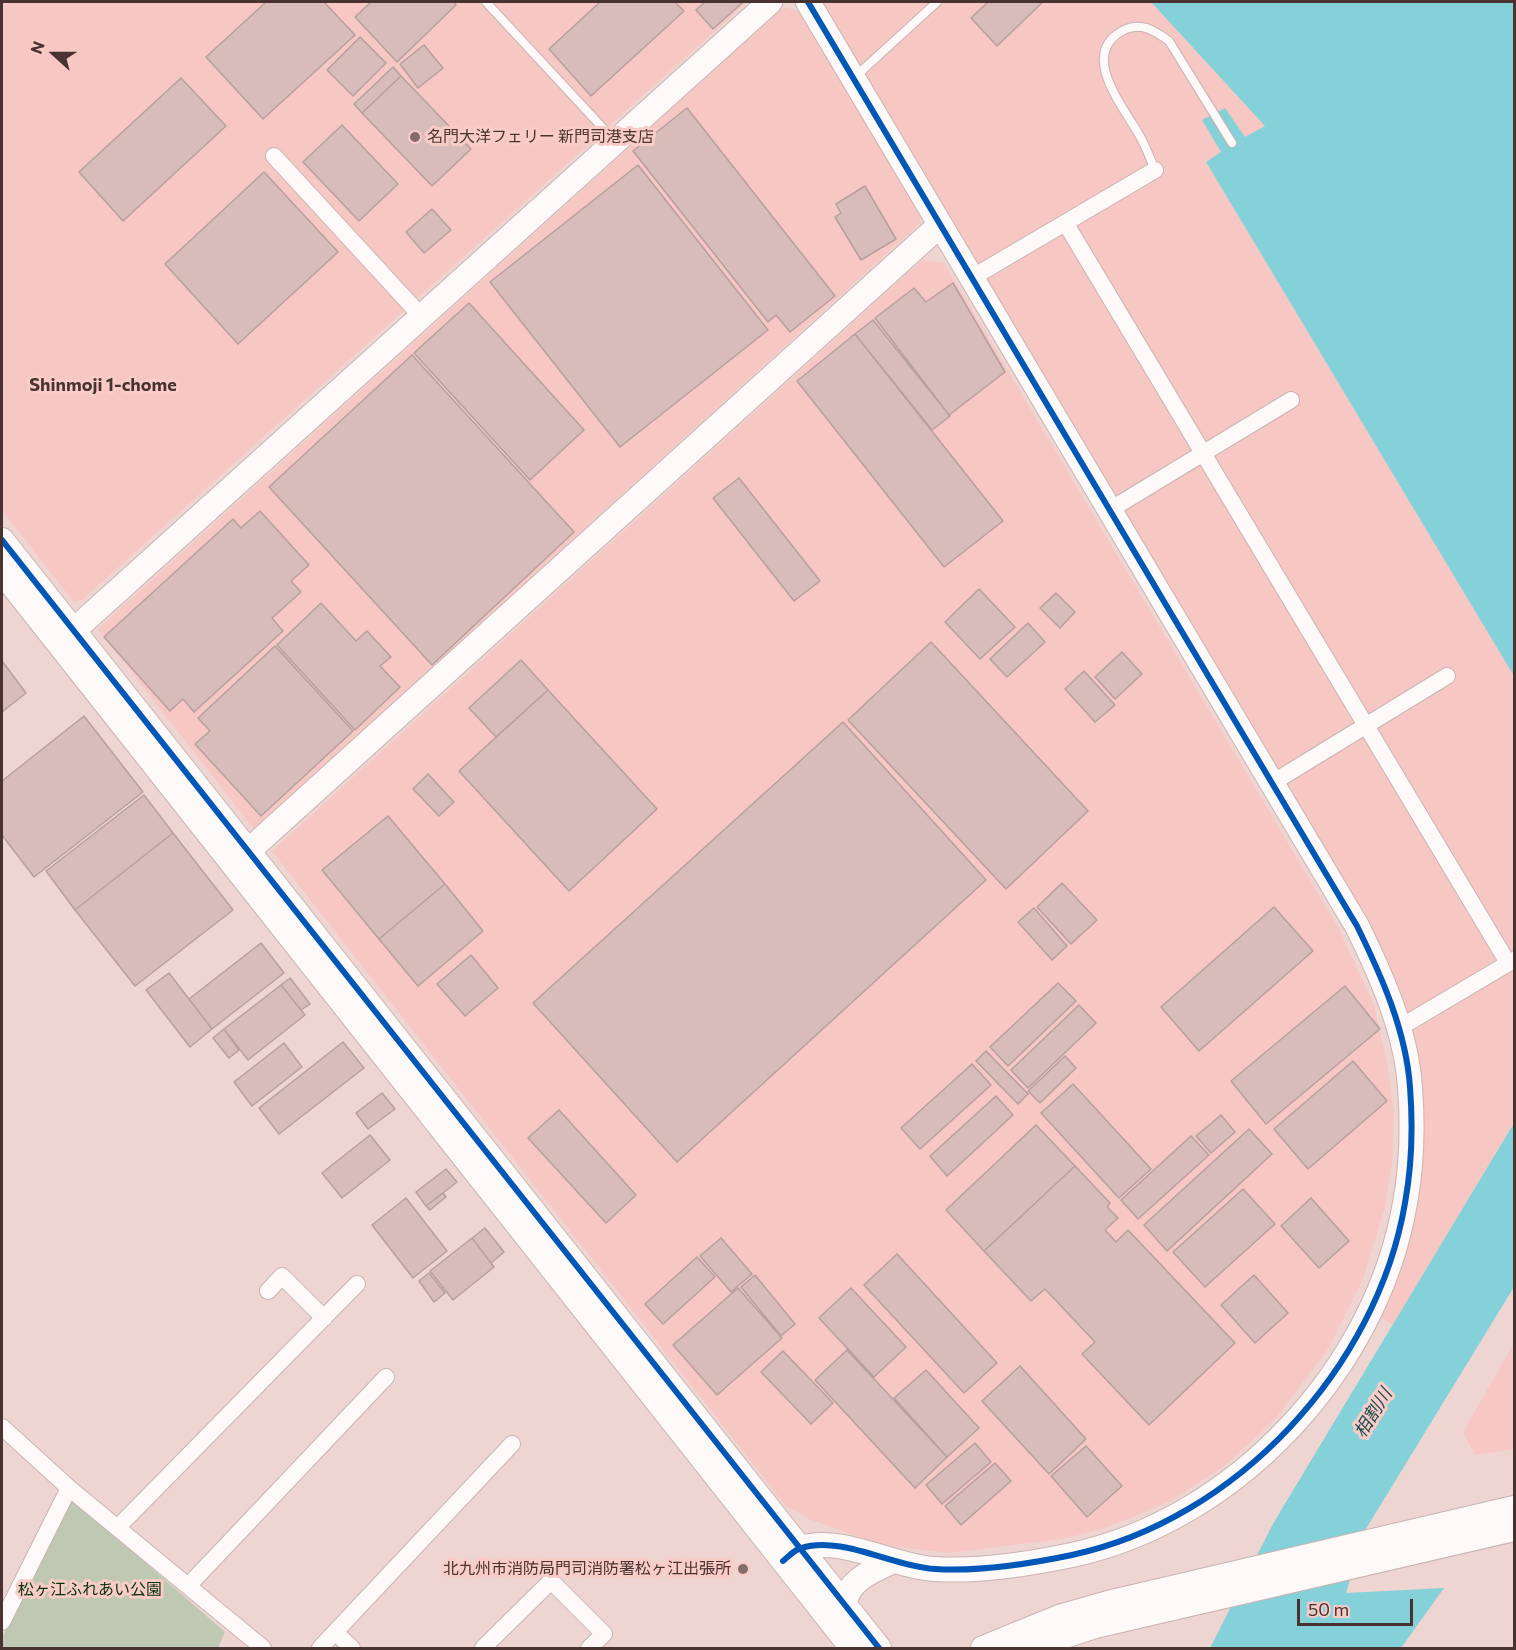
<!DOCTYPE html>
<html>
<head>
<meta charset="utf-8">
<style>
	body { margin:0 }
	#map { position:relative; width:1516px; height:1650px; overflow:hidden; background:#eed5d2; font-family:Commissioner,sans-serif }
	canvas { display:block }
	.frame { position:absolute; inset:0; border:3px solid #493331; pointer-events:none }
	.north { position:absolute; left:24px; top:24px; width:60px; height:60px; -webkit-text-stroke:4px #f9ccc7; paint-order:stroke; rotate:291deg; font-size:16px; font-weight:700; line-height:24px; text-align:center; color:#493331 }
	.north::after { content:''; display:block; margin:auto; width:21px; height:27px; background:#493331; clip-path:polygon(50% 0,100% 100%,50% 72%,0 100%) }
	.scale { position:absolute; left:1297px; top:1599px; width:116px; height:27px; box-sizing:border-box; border:3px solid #493331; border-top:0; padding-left:8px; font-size:18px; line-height:21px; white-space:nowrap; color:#493331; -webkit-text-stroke:4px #f9ccc7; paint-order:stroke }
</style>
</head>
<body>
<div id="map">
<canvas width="1516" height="1650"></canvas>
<div class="frame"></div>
<div class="north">N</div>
<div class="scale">50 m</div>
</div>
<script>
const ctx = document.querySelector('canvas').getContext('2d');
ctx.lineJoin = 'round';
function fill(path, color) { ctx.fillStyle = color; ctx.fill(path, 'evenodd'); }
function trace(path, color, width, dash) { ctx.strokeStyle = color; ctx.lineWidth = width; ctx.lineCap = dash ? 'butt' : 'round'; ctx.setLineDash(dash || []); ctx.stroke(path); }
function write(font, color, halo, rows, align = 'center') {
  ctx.font = font + ' Commissioner,"Noto Sans JP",sans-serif'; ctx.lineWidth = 6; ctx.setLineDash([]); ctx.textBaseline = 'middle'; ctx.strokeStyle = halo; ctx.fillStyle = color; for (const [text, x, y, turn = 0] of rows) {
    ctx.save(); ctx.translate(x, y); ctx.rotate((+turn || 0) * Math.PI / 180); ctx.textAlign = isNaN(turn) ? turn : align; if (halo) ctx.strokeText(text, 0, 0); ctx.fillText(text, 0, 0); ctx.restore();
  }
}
fill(new Path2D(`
	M2,2H747L82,600L73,601L2,510Z
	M820,2H1151L1265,126L1246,138L1203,120L1221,152L1206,162L1514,676V1122L1393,1325L1380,1317L1404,1254L1415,1052Z
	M784,7L802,12L922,213L919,224L254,829L98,629Z
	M922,260L944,263L1339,929L1374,1005L1387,1062L1394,1113L1392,1162L1385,1207L1363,1279L1328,1349L1276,1418L1227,1464L1172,1500L1136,1516L1092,1532L1062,1539L948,1553L884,1545L811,1520L786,1506L272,851Z
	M1514,1343V1449L1475,1455L1463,1432Z`), '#f6c7c3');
fill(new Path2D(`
	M72,1499L225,1632L218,1648H2V1638Z`), '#bfc8b2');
fill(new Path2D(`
	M1151,2H1514V676L1206,162L1221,152L1202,120L1225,108L1245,137L1265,126Z
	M1514,1123V1287L1364,1532L1346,1593L1444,1588L1401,1648H1210L1274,1522Z`), '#85d1d9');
const building = new Path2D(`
	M266,2H324L355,35L263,119L206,57Z
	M371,2H454L456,5L397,62L355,17Z
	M600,2H675L684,11L591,96L549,49Z
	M705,2H740L742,3L713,29L696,10Z
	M988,2H1043L997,46L971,18Z
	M360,37L386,63L353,96L327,70Z
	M424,45L443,68L418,88L400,64Z
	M393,67L401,76L362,113L354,104Z
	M401,76L471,149L432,186L362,113Z
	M181,78L226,126L123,221L79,172Z
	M687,108L835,296L790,332L776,315L768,322L633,151Z
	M342,125L398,184L359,221L303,162Z
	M638,165L768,330L620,447L490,282Z
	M264,172L338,252L238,344L165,264Z
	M865,186L896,239L861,260L835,217L841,213L836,204Z
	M432,209L451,230L424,253L406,232Z
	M953,283L1005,372L949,415L875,318L914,288L926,302Z
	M469,303L584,430L530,480L414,353Z
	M873,320L950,416L932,430L855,334Z
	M855,334L1003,521L944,567L797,381Z
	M412,355L574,532L432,665L269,487Z
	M739,478L820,581L794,601L713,498Z
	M260,511L309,565L291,581L301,592L272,618L283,631L194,712L183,699L170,711L104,637L233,519L241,528Z
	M979,589L1015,627L980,659L945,622Z
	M1056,593L1075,612L1060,628L1040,608Z
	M321,603L356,641L367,631L391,657L380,666L400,687L355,730L277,645Z
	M1028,623L1045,642L1007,677L990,659Z
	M931,642L1088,811L1006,889L848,720Z
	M275,646L353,731L261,816L195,744L210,731L198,718Z
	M1122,652L1142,674L1115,699L1095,677Z
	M521,660L548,690L496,737L469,708Z
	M2,661L26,693L2,712Z
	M1084,671L1115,705L1095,722L1065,689Z
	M548,690L657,809L569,891L459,771Z
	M84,716L143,792L34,877L2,835V781Z
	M843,722L986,880L677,1162L533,1003Z
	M428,774L454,802L439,816L413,789Z
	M144,795L173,833L75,910L46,871Z
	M388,816L445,884L379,939L322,870Z
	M173,833L233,910L135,986L75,910Z
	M1062,883L1097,920L1071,944L1037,907Z
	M445,884L483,931L418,986L379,939Z
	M1274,907L1313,951L1199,1051L1161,1007Z
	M1034,908L1067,946L1052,960L1018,922Z
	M261,943L284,973L212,1029L189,999Z
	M471,955L498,988L465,1016L437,984Z
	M169,973L212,1029L190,1047L146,990Z
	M290,978L310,1004L301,1010L281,985Z
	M1058,983L1076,1001L1008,1066L990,1047Z
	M281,985L305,1015L248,1060L224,1029Z
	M1345,986L1380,1029L1266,1124L1231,1081Z
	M1079,1005L1096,1023L1028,1088L1011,1070Z
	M224,1029L239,1050L229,1058L213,1038Z
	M343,1042L364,1068L279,1134L259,1108Z
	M284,1043L302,1067L252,1106L234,1082Z
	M986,1051L1028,1094L1018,1104L976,1061Z
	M1065,1056L1076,1068L1040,1103L1028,1091Z
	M1353,1061L1387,1101L1308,1169L1274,1129Z
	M972,1064L991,1085L920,1149L901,1128Z
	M1073,1084L1151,1169L1119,1198L1041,1113Z
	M382,1093L395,1109L368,1129L356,1113Z
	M996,1096L1013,1115L947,1176L930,1156Z
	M559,1110L636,1195L606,1223L528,1138Z
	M1221,1115L1235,1132L1211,1153L1196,1136Z
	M1036,1125L1075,1166L984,1251L946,1210Z
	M1249,1129L1272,1154L1167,1251L1144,1225Z
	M370,1135L390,1160L342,1198L322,1173Z
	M1191,1136L1209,1155L1138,1219L1121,1200Z
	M1075,1166L1110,1203L1107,1207L1118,1218L1105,1230L1116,1242L1128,1230L1235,1343L1149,1425L1082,1354L1095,1342L1045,1289L1031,1301L984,1251Z
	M446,1169L457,1182L426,1206L416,1192Z
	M1243,1189L1275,1224L1205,1287L1173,1252Z
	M443,1193L446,1197L430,1210L426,1206Z
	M406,1198L447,1251L413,1278L372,1225Z
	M1311,1198L1349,1241L1319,1268L1281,1226Z
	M485,1228L504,1252L491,1263L472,1238Z
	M472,1238L494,1267L453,1300L430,1271Z
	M721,1238L752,1274L731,1292L700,1256Z
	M897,1254L997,1363L964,1393L864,1285Z
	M697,1257L715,1277L663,1324L645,1304Z
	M429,1273L445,1293L434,1302L419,1281Z
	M755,1275L795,1324L781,1336L741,1287Z
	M1254,1275L1288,1313L1255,1343L1221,1305Z
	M738,1288L782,1338L717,1395L673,1345Z
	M851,1288L906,1347L874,1377L819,1318Z
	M847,1350L947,1457L915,1488L815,1380Z
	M783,1351L833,1403L811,1424L761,1372Z
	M1020,1366L1086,1439L1049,1474L982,1401Z
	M926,1370L979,1428L947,1457L894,1398Z
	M975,1443L991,1462L942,1504L926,1485Z
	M1086,1446L1122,1486L1087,1517L1051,1476Z
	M995,1463L1011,1481L961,1525L945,1506Z`);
fill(building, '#d8bcb9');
trace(building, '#b5a09e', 1.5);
const lane = new Path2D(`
	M486,2L614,140
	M856,76L937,2
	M1155,170C1151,160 1147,150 1142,140C1128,112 1077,56 1122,31C1140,21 1154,30 1169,41L1232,143`);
const street = new Path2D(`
	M274,156L422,317
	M1066,224L1508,963
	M973,277L1155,170
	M1108,511L1291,400
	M1272,783L1447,676
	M1399,1028L1514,960
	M268,1291L282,1276L324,1318
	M2,1427L69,1488L263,1648
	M117,1528L357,1284
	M188,1586L386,1377
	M2,1622L69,1488
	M336,1633L352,1648
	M320,1648L512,1444
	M483,1648L551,1581L604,1634L589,1648`);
const secondary = new Path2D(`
	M2,540L879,1648
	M2,572L852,1648
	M62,641L770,2
	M235,863L940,225
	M783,1561C788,1557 794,1550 801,1548C841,1535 894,1567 935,1569C980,1572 1029,1564 1072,1555C1236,1520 1377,1368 1405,1203C1412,1165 1413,1126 1410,1087C1406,1031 1382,977 1357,926C1174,618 990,310 808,2
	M845,1606C845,1581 874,1570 894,1561
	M983,1648L1059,1617L1108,1603L1514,1508
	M1029,1648L1095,1626L1514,1529`);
trace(lane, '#c9b4b2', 10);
trace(street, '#c9b4b2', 18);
trace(secondary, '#c9b4b2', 26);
trace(lane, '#fcf9f8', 8);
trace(street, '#fcf9f8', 16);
trace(secondary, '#fcf9f8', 24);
trace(new Path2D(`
	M2,540L879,1648
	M783,1561C788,1557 794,1550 801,1548C841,1535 894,1567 935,1569C980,1572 1029,1564 1072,1555C1236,1520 1377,1368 1405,1203C1412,1165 1413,1126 1410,1087C1406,1031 1382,977 1357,926C1174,618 990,310 808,2`), '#0057b8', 6);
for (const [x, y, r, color] of [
	[415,137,6,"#836c69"],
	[743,1569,6,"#836c69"]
]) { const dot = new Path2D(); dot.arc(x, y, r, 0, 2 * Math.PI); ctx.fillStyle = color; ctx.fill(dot); trace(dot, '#f9ccc7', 2); }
write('16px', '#493331', '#f9ccc7', [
	["名門大洋フェリー 新門司港支店",427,137],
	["北九州市消防局門司消防署松ヶ江出張所",731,1569,"right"]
], 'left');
write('16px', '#05330b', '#f9ccc7', [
	["松ヶ江ふれあい公園",90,1590]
]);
write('bold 18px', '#493331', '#f9ccc7', [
	["Shinmoji 1-chome",103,385]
]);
write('italic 18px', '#174b51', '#f9ccc7', [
	["相割川",1373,1413,-58]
]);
</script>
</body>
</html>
